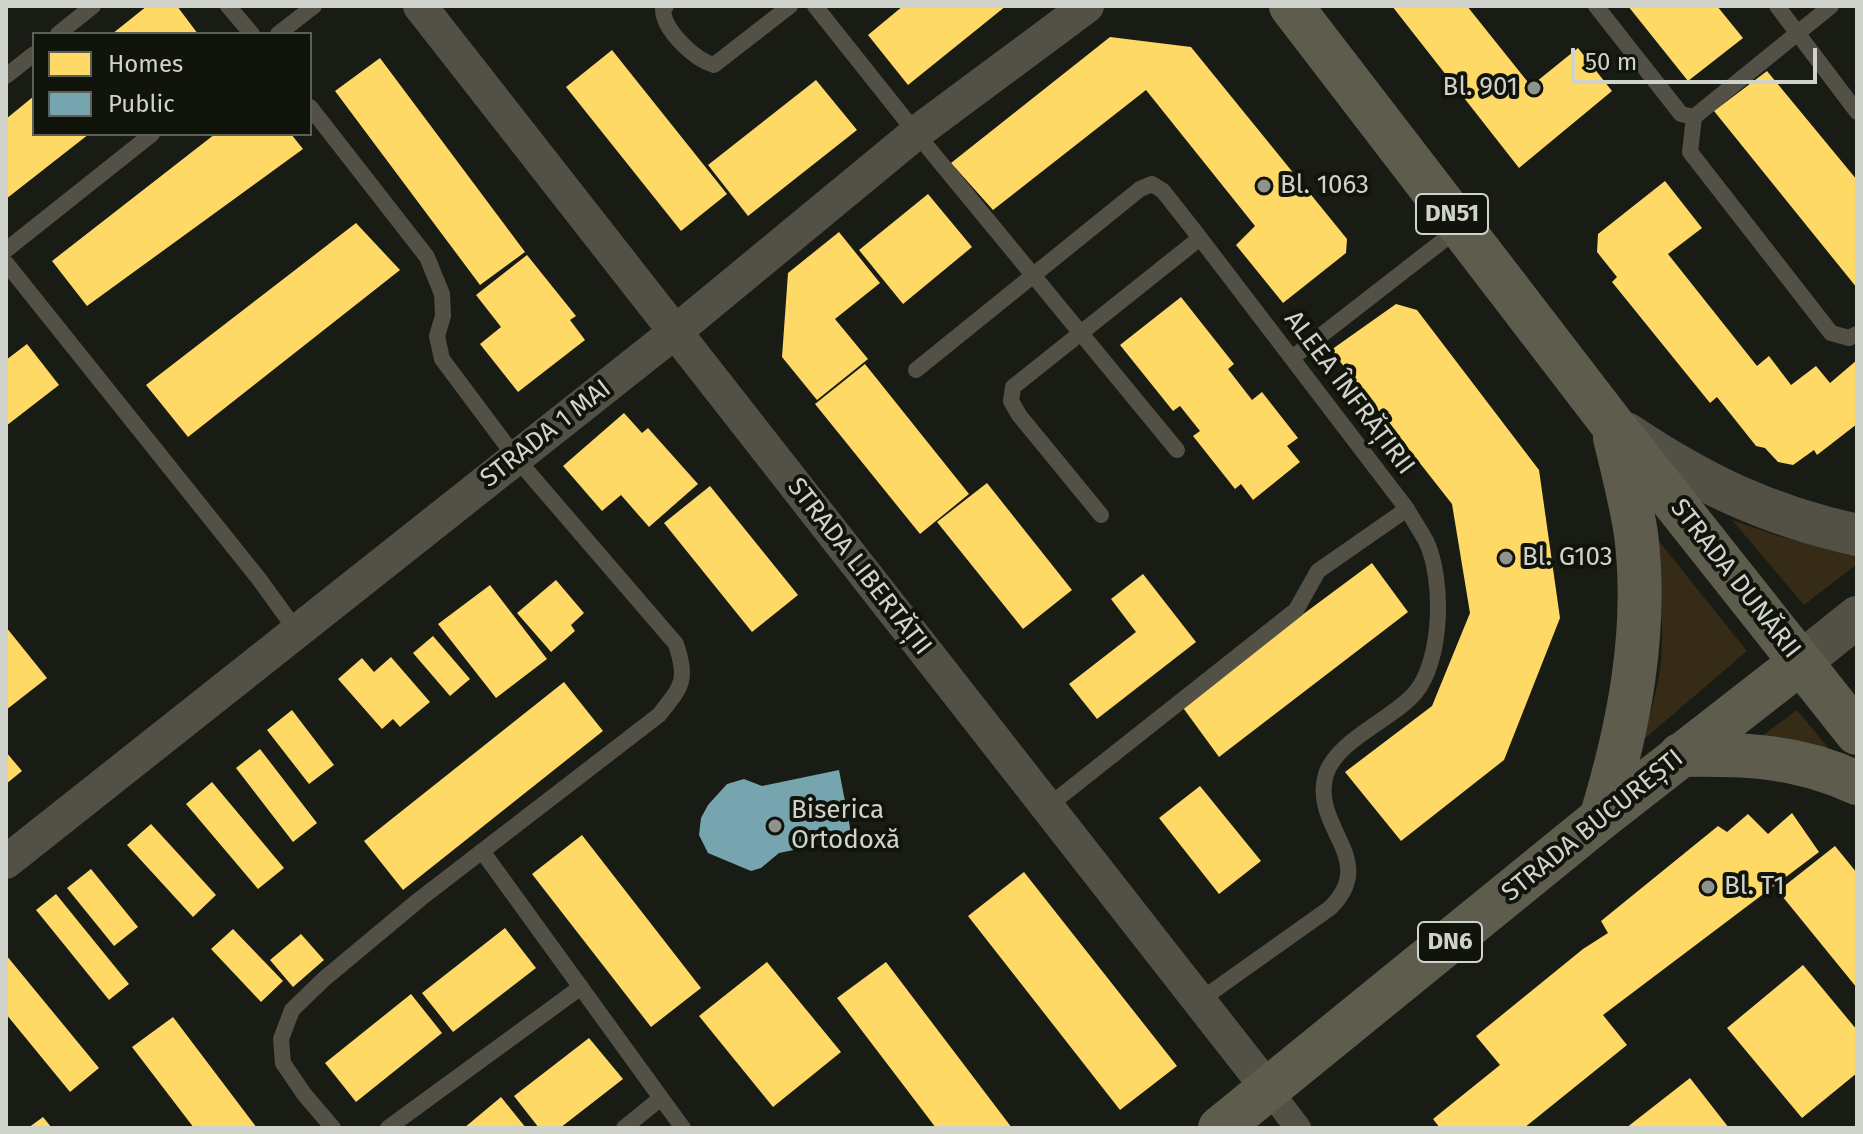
<!DOCTYPE html>
<html>
<head>
<meta charset="utf-8">
<style>
	body { margin:0 }
	#map { position:relative; width:1863px; height:1134px; overflow:hidden; background:#191b15; font-family:"Fira Sans",sans-serif }
	canvas { display:block }
	.frame { position:absolute; inset:0; border:8px solid #d0d3cc; pointer-events:none }
	.legend { position:absolute; left:32px; top:32px; width:280px; height:104px; box-sizing:border-box; background:#11140b; border:2px solid #5d6058; margin:0; padding:10px 14px; list-style:none; font-size:24px; color:#d0d3cc }
	.legend li { display:flex; align-items:center; gap:16px; height:40px }
	.legend b { width:40px; border:2px solid #5d6058 }
	.scale { position:absolute; left:1571px; top:48px; width:246px; height:36px; box-sizing:border-box; border:4px solid #d0d3cc; border-top:0; padding-left:10px; font-size:24px; line-height:28px; white-space:nowrap; color:#d0d3cc; -webkit-text-stroke:6px #11140b; paint-order:stroke }
</style>
</head>
<body>
<div id="map">
<canvas width="1863" height="1134"></canvas>
<div class="frame"></div>
<ul class="legend">
<li><b style="height:22px;background:#ffd966"></b>Homes</li>
<li><b style="height:22px;background:#76a5af"></b>Public</li>
</ul>
<div class="scale">50 m</div>
</div>
<script>
const ctx = document.querySelector('canvas').getContext('2d');
ctx.lineJoin = 'round';
function fill(path, color) { ctx.fillStyle = color; ctx.fill(path, 'evenodd'); }
function trace(path, color, width, dash) { ctx.strokeStyle = color; ctx.lineWidth = width; ctx.lineCap = dash ? 'butt' : 'round'; ctx.setLineDash(dash || []); ctx.stroke(path); }
function write(font, color, halo, rows, align = 'center') {
  ctx.font = font + ' "Fira Sans",sans-serif'; ctx.lineWidth = 8; ctx.setLineDash([]); ctx.textBaseline = 'middle'; ctx.strokeStyle = halo; ctx.fillStyle = color; for (const [text, x, y, turn = 0] of rows) {
    ctx.save(); ctx.translate(x, y); ctx.rotate((+turn || 0) * Math.PI / 180); ctx.textAlign = isNaN(turn) ? turn : align; if (halo) ctx.strokeText(text, 0, 0); ctx.fillText(text, 0, 0); ctx.restore();
  }
}
fill(new Path2D(`
	M1732,520L1778,536L1857,556V564L1804,605Z
	M1654,535L1747,651L1642,741C1650,715 1658,689 1661,661C1665,620 1658,576 1654,535Z
	M1797,710L1831,751L1758,739Z`), '#362b17');
fill(new Path2D(`
	M147,6H177L198,34H112Z
	M903,6H1006L908,85L868,35Z
	M1392,6H1467L1531,86L1578,48L1612,91L1519,168Z
	M1628,6H1717L1743,38L1688,81Z
	M1110,37L1191,47L1347,239L1346,253L1283,303L1236,245L1255,226L1146,90L993,210L951,163Z
	M612,50L727,194L681,231L566,87Z
	M380,58L525,252L480,285L335,91Z
	M1767,71L1857,180V288L1714,111Z
	M816,80L857,130L748,216L708,165Z
	M34,96V134H89L6,199V119Z
	M215,134H291L303,149L87,306L52,261Z
	M1665,181L1702,228L1668,254L1757,366L1769,356L1791,385L1816,366L1830,383L1857,360V424L1817,455L1814,450L1793,465L1778,462L1765,448L1756,446L1717,397L1710,403L1612,282L1617,277L1597,252L1598,234Z
	M928,194L972,247L903,304L859,250Z
	M356,223L400,270L188,437L146,385Z
	M839,232L880,283L835,319L868,359L817,400L782,357L788,273Z
	M527,255L576,316L570,320L585,340L518,392L480,344L501,327L476,295Z
	M1181,297L1234,364L1228,369L1252,400L1262,392L1298,438L1287,446L1300,462L1253,500L1241,484L1235,489L1193,436L1200,431L1180,406L1173,411L1120,345Z
	M1396,304L1417,310L1539,470L1560,618L1504,760L1401,841L1345,772L1432,706L1470,613L1452,504L1331,350Z
	M27,344L59,385L6,426V360Z
	M865,364L969,494L920,534L815,404Z
	M624,413L642,433L648,428L698,484L649,527L621,495L602,511L563,466Z
	M987,483L1072,590L1023,629L937,522Z
	M710,486L798,595L752,632L664,523Z
	M1372,563L1408,612L1219,757L1181,705Z
	M1143,574L1196,642L1097,719L1069,684L1136,632L1111,599Z
	M556,580L584,613L571,625L575,631L551,652L517,613Z
	M490,585L547,659L496,698L438,624Z
	M6,627L47,678L6,710Z
	M433,636L470,679L450,696L413,653Z
	M391,657L430,702L400,727L393,719L382,729L338,679L362,658L374,672Z
	M564,682L603,731L403,890L364,841Z
	M292,710L334,765L309,784L267,730Z
	M260,749L317,823L293,842L236,768Z
	M6,752L22,771L6,784Z
	M212,782L284,868L258,889L186,804Z
	M1200,786L1261,861L1219,894L1159,818Z
	M1792,813L1819,852L1603,1015L1627,1045L1524,1128H1440L1433,1119L1500,1065L1476,1036L1583,949L1608,933L1601,921L1718,826L1727,832L1748,814L1768,834Z
	M151,824L216,895L193,917L127,845Z
	M582,835L701,988L651,1027L532,874Z
	M1835,846L1857,873V988L1778,891Z
	M91,869L138,927L114,946L67,888Z
	M1024,872L1177,1066L1120,1110L968,916Z
	M56,894L129,984L109,1000L36,910Z
	M505,928L536,968L453,1032L422,993Z
	M233,929L283,981L261,1002L211,949Z
	M301,934L324,960L293,987L270,960Z
	M6,955L99,1068L70,1092L6,1014Z
	M767,962L841,1052L773,1107L699,1016Z
	M886,962L1012,1128H936L837,998Z
	M1803,965L1857,1030V1073L1802,1118L1727,1028Z
	M411,994L442,1033L356,1102L325,1063Z
	M173,1017L257,1128H194L132,1047Z
	M589,1038L623,1079L560,1128H539L514,1096Z
	M1690,1078L1729,1128H1626Z
	M501,1097L526,1128H464Z
	M43,1117L52,1128H28Z`), '#ffd966');
fill(new Path2D(`
	M839,770L852,838L779,853L761,868L751,871L708,853L699,835L701,818L708,805L727,784L744,779L762,786Z`), '#76a5af');
trace(new Path2D(`
	M228,6L252,34
	M666,6L663,9C663,30 695,60 714,65L790,6
	M815,6L916,133L1177,450
	M1596,6L1681,114L1694,117L1831,6
	M1777,6L1857,112
	M58,34L93,6
	M278,34L314,6
	M6,76L34,54
	M310,107L427,257L442,294L443,316L437,336L442,359L516,458L676,644C688,681 682,686 659,715L420,899L324,979L292,1010L281,1039L283,1063L304,1094L333,1128
	M1694,117L1690,152L1831,333L1849,338L1857,334
	M6,250L152,134
	M6,263L259,579L296,630
	M1292,358L1458,229
	M916,370L1140,189L1152,184L1163,191L1200,238
	M1101,515L1019,415L1011,401L1013,387L1200,238L1407,509C1413,520 1420,530 1426,541C1444,578 1443,660 1415,693C1393,719 1337,740 1326,774C1310,828 1380,859 1330,908L1199,1001
	M1047,807L1296,610L1318,571L1407,509
	M482,851L661,1098
	M388,1128L581,987
	M624,1128L661,1098L683,1128`), '#535146', 16);
trace(new Path2D(`
	M1269,1090L1298,1128`), '#535146', 26);
trace(new Path2D(`
	M420,6L1269,1090
	M6,862L675,332L916,133L1087,6`), '#535146', 34);
trace(new Path2D(`
	M1626,433C1702,484 1767,515 1857,535
	M1801,662L1857,617`), '#535146', 42);
trace(new Path2D(`
	M1291,6L1612,424L1857,733
	M1680,755C1745,754 1797,755 1857,783
	M1601,818C1629,727 1648,630 1636,534C1631,502 1623,470 1615,438
	M1220,1128L1601,818L1801,662`), '#5d5c4d', 44);
for (const [x, y, r, color] of [
	[1534,88,8,"#90938c"],
	[1264,186,8,"#90938c"],
	[1506,558,8,"#90938c"],
	[775,826,8,"#90938c"],
	[1708,887,8,"#90938c"]
]) { const dot = new Path2D(); dot.arc(x, y, r, 0, 2 * Math.PI); ctx.fillStyle = color; ctx.fill(dot); trace(dot, '#11140b', 3); }
for (const [x, y, w] of [
	[1452,214,72],
	[1450,942,64]
]) { const box = new Path2D(); box.roundRect(x - w / 2, y - 20, w, 40, 6); ctx.fillStyle = '#11140b'; ctx.fill(box); trace(box, '#d0d3cc', 2); }
write('bold 24px', '#d0d3cc', null, [
	["DN51",1452,214],
	["DN6",1450,942]
]);
write('26px', '#d0d3cc', '#11140b', [
	["Bl. 901",1518,88,"right"],
	["Bl. 1063",1280,186],
	["Bl. G103",1522,558],
	["Biserica",791,811],
	["Ortodoxă",791,841],
	["Bl. T1",1724,887]
], 'left');
write('26px', '#d0d3cc', '#11140b', [
	["ALEEA ÎNFRĂȚIRII",1349,393,53],
	["STRADA 1 MAI",546,434,-38],
	["STRADA LIBERTĂȚII",859,567,52],
	["STRADA DUNĂRII",1735,579,52],
	["STRADA BUCUREȘTI",1593,826,-39]
]);
</script>
</body>
</html>
